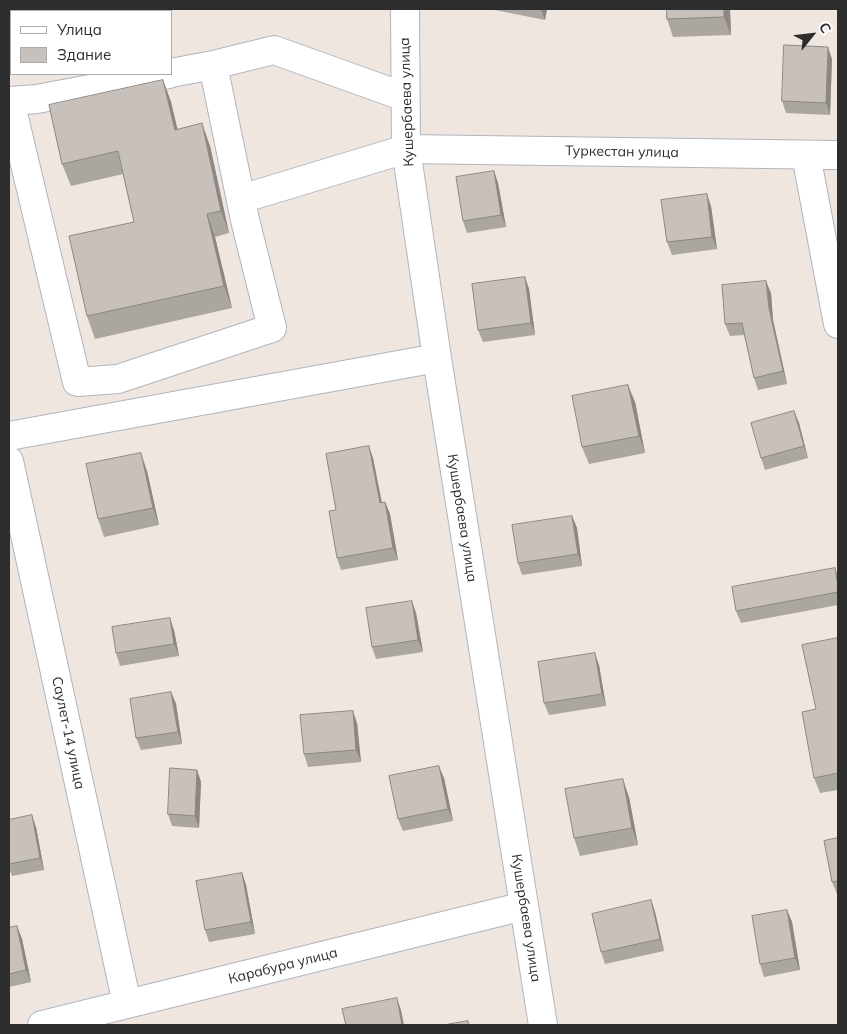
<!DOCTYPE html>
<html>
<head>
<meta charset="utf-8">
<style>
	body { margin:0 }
	#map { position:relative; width:847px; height:1034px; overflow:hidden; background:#efe6e0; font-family:Mulish,sans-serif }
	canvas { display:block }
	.frame { position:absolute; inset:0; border:10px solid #2d2d2d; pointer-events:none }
	.legend { position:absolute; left:10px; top:10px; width:162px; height:65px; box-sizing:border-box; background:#fff; border:1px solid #ababab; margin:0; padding:6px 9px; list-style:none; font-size:15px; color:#2d2d2d }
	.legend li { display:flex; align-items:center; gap:10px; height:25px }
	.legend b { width:25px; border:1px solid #ababab }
	.north { position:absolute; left:787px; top:10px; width:50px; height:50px; -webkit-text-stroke:4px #fff; paint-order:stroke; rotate:61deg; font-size:14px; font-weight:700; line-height:20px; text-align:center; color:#2d2d2d }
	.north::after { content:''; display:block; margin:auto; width:18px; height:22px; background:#2d2d2d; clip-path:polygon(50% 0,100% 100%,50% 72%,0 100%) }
</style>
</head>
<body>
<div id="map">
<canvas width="847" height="1034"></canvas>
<div class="frame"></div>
<ul class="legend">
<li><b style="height:6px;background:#fff"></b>Улица</li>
<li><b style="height:14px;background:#c8c1bb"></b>Здание</li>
</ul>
<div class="north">С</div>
</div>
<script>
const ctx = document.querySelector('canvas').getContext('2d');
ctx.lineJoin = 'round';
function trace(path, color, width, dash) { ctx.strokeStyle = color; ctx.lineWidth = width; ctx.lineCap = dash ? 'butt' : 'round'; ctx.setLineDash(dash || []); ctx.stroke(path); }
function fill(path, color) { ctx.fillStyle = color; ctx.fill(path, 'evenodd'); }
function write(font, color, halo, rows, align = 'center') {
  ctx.font = font + ' Mulish,sans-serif'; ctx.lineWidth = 4; ctx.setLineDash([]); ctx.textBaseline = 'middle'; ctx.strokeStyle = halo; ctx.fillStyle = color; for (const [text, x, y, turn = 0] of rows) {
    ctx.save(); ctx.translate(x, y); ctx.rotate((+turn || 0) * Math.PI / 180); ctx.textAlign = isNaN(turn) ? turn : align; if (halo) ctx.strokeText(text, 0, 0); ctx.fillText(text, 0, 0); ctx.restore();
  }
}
const minor = new Path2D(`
	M405,9L406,149L437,358L543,1025
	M55,11L56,9
	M213,65L274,50L405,97
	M169,74L37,99L10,101L77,382L118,379L272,328L245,220L213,65L171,73
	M806,155L838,324
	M241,199L406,149L838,155
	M9,436L437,358
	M9,461L127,1004
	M42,1025L524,906`);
trace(minor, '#b0b5bd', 30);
trace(minor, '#fff', 28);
fill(new Path2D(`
	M490,9H547L545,20Z
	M667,9H730L731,35L673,37L667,19Z
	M832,59L830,115L786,113L782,101Z
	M163,80L171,102L177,129L210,146L229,233L215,237L232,308L95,339L87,316L134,222L123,174L71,186L62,164Z
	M494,171L498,183L506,227L467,233L463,221Z
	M711,206L717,249L672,255L667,242Z
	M525,277L529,289L535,335L483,342L478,330Z
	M771,293L773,320L787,384L758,390L754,378L744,335L730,336L725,324Z
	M635,402L645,453L589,464L582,447Z
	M794,411L799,423L808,458L765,470L761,458Z
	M373,458L382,502H385L390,514L398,560L341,570L337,558L336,510Z
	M147,471L159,525L104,537L98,519Z
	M572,516L577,528L582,566L522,575L518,563Z
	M838,578V605L741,623L736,611Z
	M416,613L423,652L376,659L372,647Z
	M174,630L179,656L120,666L116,653Z
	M838,638V790L820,793L814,778L816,709Z
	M599,665L606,706L549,715L544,703Z
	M171,692L176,704L182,744L141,750L136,738Z
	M357,723L361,762L308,767L304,754Z
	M197,770L201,782L199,828L172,826L168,814Z
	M444,778L453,821L403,831L398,819Z
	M629,797L638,845L580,856L574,838Z
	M9,820L36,827L44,870L12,876L9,868Z
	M838,838V894H837L832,882Z
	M242,873L246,885L255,934L209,942L205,930Z
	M651,900L655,912L664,951L605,964L601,952Z
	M787,910L792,922L800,970L764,977L760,964Z
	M17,926L22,939L31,982L9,987V928Z`), '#aca6a1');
fill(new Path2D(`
	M541,9H547L545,20Z
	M724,9H730L731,35L724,17Z
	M828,47L832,59L830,115L826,103Z
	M163,80L171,102L183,152L175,130Z
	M202,123L210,146L229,233L221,211Z
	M494,171L498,183L506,227L501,215Z
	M707,194L711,206L717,249L712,237Z
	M207,214L215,237L232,308L224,286Z
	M525,277L529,289L535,335L531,323Z
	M766,281L771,293L773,320L787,384L783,371L769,308Z
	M628,385L635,402L645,453L639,436Z
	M794,411L799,423L808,458L804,446Z
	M369,446L373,458L384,515L380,503Z
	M141,453L147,471L159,525L153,508Z
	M385,502L390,514L398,560L393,548Z
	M572,516L577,528L582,566L578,554Z
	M835,568L838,578V587Z
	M412,601L416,613L423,652L418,640Z
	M170,618L174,630L179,656L174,644Z
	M595,653L599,665L606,706L602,694Z
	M171,692L176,704L182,744L178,732Z
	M353,711L357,723L361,762L356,750Z
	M439,766L444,778L453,821L448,809Z
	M197,770L201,782L199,828L195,816Z
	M623,779L629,797L638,845L632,828Z
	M32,815L36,827L44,870L40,858Z
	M242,873L246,885L255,934L251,922Z
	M651,900L655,912L664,951L660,939Z
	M787,910L792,922L800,970L795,958Z
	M17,926L22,939L31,982L26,970Z
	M397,998L401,1010L404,1025H402Z`), '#8c8783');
const building = new Path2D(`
	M667,9H724V17L667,19Z
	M784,45L828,47L826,103L782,101Z
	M163,80L175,130L202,123L221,211L207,214L224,286L87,316L69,236L134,222L118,151L62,164L49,105Z
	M494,171L501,215L463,221L456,177Z
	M707,194L712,237L667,242L661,200Z
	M525,277L531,323L478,330L472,284Z
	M766,281L769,308L783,371L754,378L742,323L725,324L722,285Z
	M628,385L639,436L582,447L572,396Z
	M794,411L804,446L761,458L751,423Z
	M369,446L380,503L385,502L393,548L337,558L329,511L336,510L326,454Z
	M141,453L153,508L98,519L86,464Z
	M572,516L578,554L518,563L512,525Z
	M835,568L838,587V592L736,611L732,587Z
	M412,601L418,640L372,647L366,608Z
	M170,618L174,644L116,653L112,627Z
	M838,638V773L814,778L802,712L816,709L802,645Z
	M595,653L602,694L544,703L538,662Z
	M171,692L178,732L136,738L130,699Z
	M353,711L356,750L304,754L300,715Z
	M439,766L448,809L398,819L389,776Z
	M170,768L197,770L195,816L168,814Z
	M623,779L632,828L574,838L565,789Z
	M32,815L40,858L9,864V820Z
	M838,838V881L832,882L824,841Z
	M242,873L251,922L205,930L196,881Z
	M651,900L660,939L601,952L592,914Z
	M787,910L795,958L760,964L752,916Z
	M17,926L26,970L9,974V928Z
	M397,998L402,1025H346L342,1009Z
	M468,1021L469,1025H444Z`);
fill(building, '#c8c1bb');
trace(building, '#8c8783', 1);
write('14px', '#2d2d2d', '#fff', [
	["Кушербаева улица",407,102,-92],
	["Туркестан улица",622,152,1],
	["Кушербаева улица",462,518,81],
	["Саулет-14 улица",68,733,78],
	["Кушербаева улица",526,918,81],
	["Карабура улица",283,966,-14]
]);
</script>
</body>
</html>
